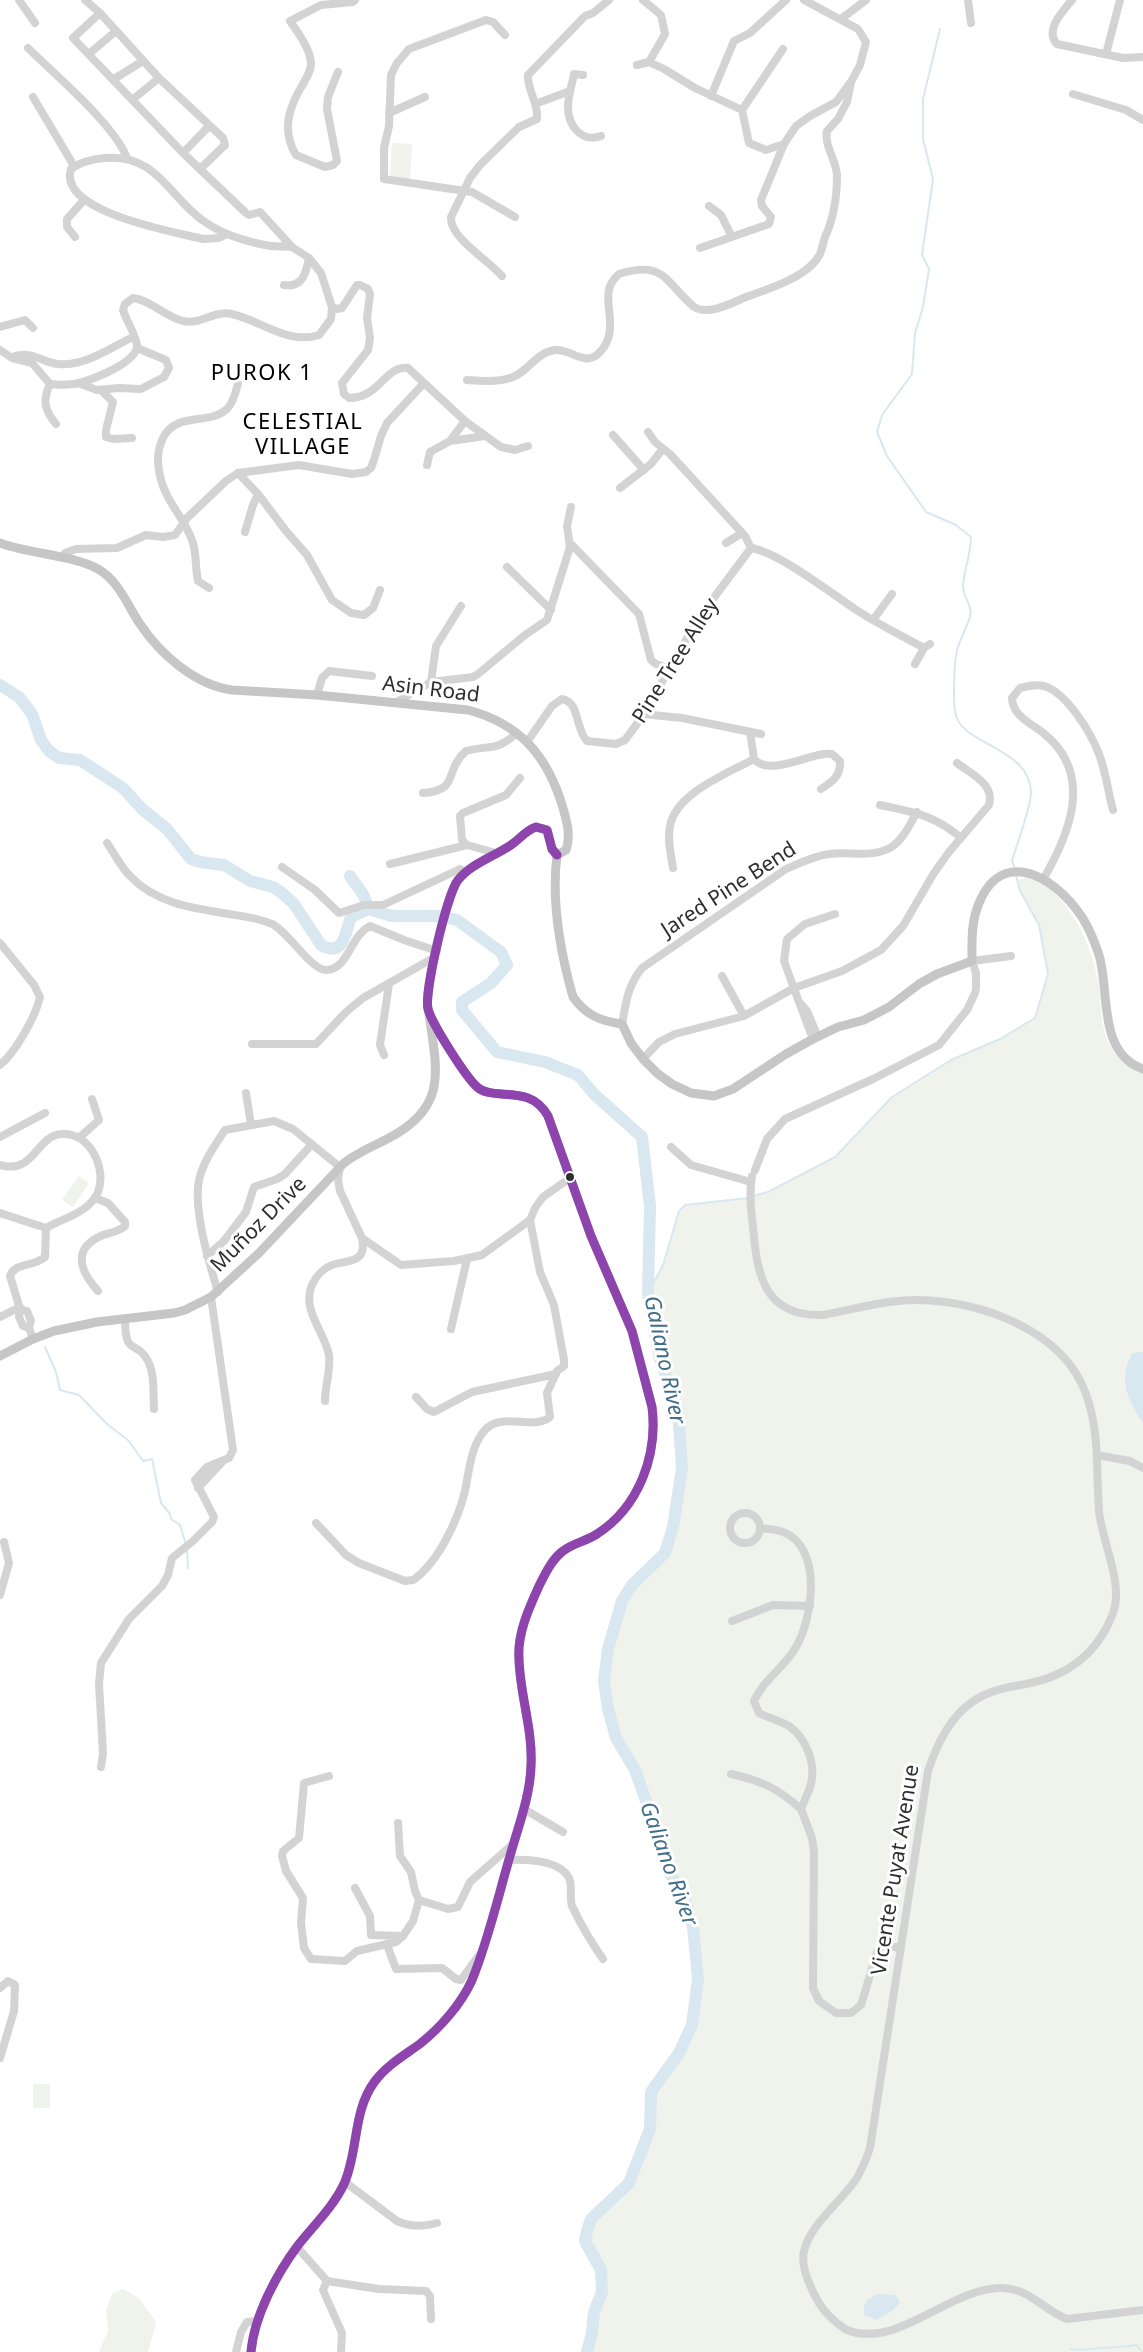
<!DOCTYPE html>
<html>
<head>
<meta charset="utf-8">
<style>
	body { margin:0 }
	canvas { display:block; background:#fff }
</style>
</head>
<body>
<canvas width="1143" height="2352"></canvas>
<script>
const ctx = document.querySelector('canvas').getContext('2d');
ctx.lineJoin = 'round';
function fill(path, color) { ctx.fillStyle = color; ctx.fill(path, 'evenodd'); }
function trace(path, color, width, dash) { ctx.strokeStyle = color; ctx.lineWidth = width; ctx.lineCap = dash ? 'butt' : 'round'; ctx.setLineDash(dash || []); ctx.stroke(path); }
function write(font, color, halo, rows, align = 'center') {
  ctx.font = font + ' "Noto Sans",sans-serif'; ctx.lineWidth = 6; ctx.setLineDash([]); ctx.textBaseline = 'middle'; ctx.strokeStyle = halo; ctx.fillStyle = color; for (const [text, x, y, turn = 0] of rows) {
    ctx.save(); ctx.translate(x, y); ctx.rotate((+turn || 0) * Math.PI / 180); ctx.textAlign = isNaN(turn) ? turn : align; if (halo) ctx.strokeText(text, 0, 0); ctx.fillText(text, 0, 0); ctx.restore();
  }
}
fill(new Path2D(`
	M392,143L412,144L410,179L390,178Z
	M1025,878C1065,884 1092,945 1098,981C1101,1001 1100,1025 1109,1044C1116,1059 1129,1068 1143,1073V2352H587L592,2333L594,2312L602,2292L601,2270L585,2241L587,2231L591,2219L629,2182L650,2129L651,2092L679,2053L692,2025L698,1979L693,1927L684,1897L666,1867L660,1840L635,1770L616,1738L608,1709L604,1681L608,1649L622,1601L632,1585L665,1553L673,1527L682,1468L678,1410L659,1356L648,1293L663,1265L679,1211L685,1205L739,1200L768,1192L835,1157L892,1097L951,1060L1000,1039L1035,1018L1048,974L1039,925L1020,891L1018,880Z
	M79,1176L89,1183L73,1207L62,1200Z
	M33,2084H50V2108H33Z
	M123,2289L139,2298L156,2322L148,2352H99L108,2331L106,2311L112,2294Z`), '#f0f3ec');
fill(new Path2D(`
	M1143,1352V1423C1127,1399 1118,1380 1132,1353Z
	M878,2294L895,2295L900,2302L893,2310L877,2320L864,2315V2306L867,2300Z`), '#d9e7f0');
trace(new Path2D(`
	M940,29L923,99V139L933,179L922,255L929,269L923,307L915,333L912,374L882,415L877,432L887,456L926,512L956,525L971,537C971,554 964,569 963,586C963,598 973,605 970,617C967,627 961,637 958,647C954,658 953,698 955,711C958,746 1031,745 1031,794C1031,806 1016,847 1012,861L1015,869
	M753,1196L768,1192L835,1157L892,1097L951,1060L1000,1039L1035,1018L1048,974L1039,925L1020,891L1016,875
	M648,1293L663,1265L679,1211L685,1205L748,1198
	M45,1347L56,1372L60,1390L79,1395L107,1424L128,1440L143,1461L152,1459L161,1503L170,1514L171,1519L180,1525L186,1544
	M187,1550L188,1568
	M1071,2349C1085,2351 1090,2348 1102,2348C1114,2347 1125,2347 1137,2345L1142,2352`), '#d9e7f0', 2);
trace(new Path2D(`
	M0,685L19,697L32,714L41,740L49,751L59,758L80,760L123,788L142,809L167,829L191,859L200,862L224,865L250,881L273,887L282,893L294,904L321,945C344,958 345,933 351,917L368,909L392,916H440L457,920L501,952L507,965L491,983L462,1002V1010L497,1052L545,1062L578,1075L594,1094L642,1137L650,1206L648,1293L659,1356L678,1410L682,1468L673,1527L665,1553L632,1585L622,1601L608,1649L604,1681L608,1709L616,1738L635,1770L660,1840L666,1867L684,1897L693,1927L698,1979L692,2025L679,2053L651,2092L650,2129L629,2183L591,2219L587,2231L585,2241L601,2270L602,2292L594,2312L592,2333L587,2352
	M350,876C358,889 365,892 368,909`), '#d9e7f0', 12);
trace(new Path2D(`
	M19,0L35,23
	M85,0L100,13L159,78L223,138L225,145L200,169
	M968,0L971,23
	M1072,0C1063,11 1044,30 1057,44L1123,58L1143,57
	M100,13L73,38L183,153L246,213L249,215L260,212L292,247L309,258L321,273L332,307L337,309L342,308L357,285H360L368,289L370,294L367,318L370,338L368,350L342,383L344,394L349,398C380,398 385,365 408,368L465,421L501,447L515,450L528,446
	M841,19L866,0
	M505,35L493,22L486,20L409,49L397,63L391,75L389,126L384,148V179L472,192L515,217
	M28,48C55,75 114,124 127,158
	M90,53L116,31
	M1106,54L1120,0
	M649,62L664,69L695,88L742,110
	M637,65L649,62L665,34L661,15L643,0
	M338,72L328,97L327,109L337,161L333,165L325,167L296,155C281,130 289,107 303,84C307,77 311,71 311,63C310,48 298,33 290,21L321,5L353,2L355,0
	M583,75L574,74C572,85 568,96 568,107C568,126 582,143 601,136
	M114,79L143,61
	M1073,94L1126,110L1143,120
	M711,96L734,41L750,33L786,0
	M33,97L74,166
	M132,100L159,78
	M535,104L570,91
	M742,110L783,49
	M742,110L749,143L766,150L784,144
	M389,113L425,97
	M183,153L209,126
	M709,206L721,215L732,237
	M227,234L219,238L203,239C175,232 57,212 71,169C80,162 94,159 105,158C157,153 170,199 205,222C222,234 245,241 265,245C274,247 283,246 292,247
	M75,237L67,227V219L84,200
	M700,248L769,224L771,217L762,206L761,200L784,144L796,126L810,116L836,102L850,83
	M502,276C488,260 449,237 451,217L470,178L480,165L519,127L537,119C539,104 527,90 528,75L585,16L593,13L609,0
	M284,285C302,288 306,274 309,258
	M0,327L25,320L33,328
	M0,350L12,358L32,363L50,384C58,385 66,385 74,384C88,382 137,363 137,346C137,337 126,320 123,310L125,304L133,298C151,300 165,317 183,321C201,325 214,310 232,314C262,321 288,345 319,335L331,319L332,307
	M12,357C35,350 39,362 58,364C84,367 110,348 133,337
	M467,380C483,381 503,383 517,375C531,367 538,352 555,350C573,348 587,372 604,347C621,320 595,294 619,274C665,260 664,281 694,307C708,316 732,303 746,297C768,289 809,277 820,254C822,249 823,243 825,237C834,218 837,196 837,175C836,159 824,146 827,131L838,119L847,102L851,82L860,65L866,42L858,29L804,0
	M78,383L97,390L119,388L141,389L164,377L169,368L166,360L137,348
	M50,384C42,401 45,411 56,424
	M101,390L113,402L106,430V437L113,439L132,438
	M648,432L655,442L670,454L745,536L751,548
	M613,435L644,470
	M450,441L485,436
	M427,465L430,452L450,441L465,421
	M238,473L258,494L286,531L307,555L332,600L351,613L364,615L373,608L380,590
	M620,488L651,464L662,450
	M245,532L253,505L258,494
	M570,543L639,614L651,660L656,664L670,669
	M726,543L742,533
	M64,558L65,553L76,549L117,548L146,535L163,537L175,535L187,518L226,481L238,473L299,465L352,474L366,472L371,468L374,460L381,436L387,423L424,383
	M507,567L551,610
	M209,588L198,581C195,568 197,553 192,540C183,515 163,500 159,470C157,459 158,448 163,438C176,411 208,426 227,409C234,402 235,393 238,384
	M873,620L892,594
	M915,664L924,648L930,644
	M431,682L436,646L461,606
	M317,695L322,678L329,671L372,676
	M395,703L431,682L473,677L478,674L525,635L547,620L570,547L567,526L571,507
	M643,714L682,718L761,734
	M527,742L552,706L562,699C580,702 575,729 587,741L616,744L625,740L642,717L698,619L751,548C778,552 831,593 855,609C877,624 901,635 924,648
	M754,759C771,778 812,751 832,754L840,761C841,776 832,782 821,789
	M423,793C461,790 443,771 466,751C490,744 494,753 517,733
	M880,805C913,812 935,815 961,838
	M107,843C115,854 121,868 131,877C155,902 190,908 223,913C239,916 257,917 272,924C288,931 312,972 327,970C349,968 350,936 370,926L404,940L437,951
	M496,853L467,845L462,840L460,816L463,813L506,795L520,778
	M390,864L467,845
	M282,867L315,890L339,913L364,905H383L460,869L466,872
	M673,868C671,854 667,840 670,826C676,793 728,773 754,759L750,732
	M1044,878C1071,831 1094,772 1042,732C1029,722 1013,716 1012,698L1020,688C1028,686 1036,684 1044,686C1067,693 1091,733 1099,754C1106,772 1108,792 1113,810
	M0,943L34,985L40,997C36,1016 15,1053 0,1065
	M722,976L744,1016
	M976,989V973L972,961L1011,956
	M799,1002L784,961L787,939L805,924L835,914
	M622,1024C626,1002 628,985 642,968L786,869C800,863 814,856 829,854C850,851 874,859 893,846C904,838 910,824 917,812
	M813,1039L799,1002L807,1011L818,1037
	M252,1044H316L346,1012L363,998L435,957
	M384,1055L380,1045L389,984
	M643,1059L659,1042L675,1034L744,1016L794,988L842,971L881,950L903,926L934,873L949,852L989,805C995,784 971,774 957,763
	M246,1093L251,1125
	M0,1137L45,1113
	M80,1137L99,1120L92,1099
	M671,1147L691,1165L751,1182
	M0,1165C35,1175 36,1135 62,1134C90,1132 107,1169 98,1192C89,1213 63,1218 46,1228L45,1257C34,1267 15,1262 10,1276L20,1309L19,1317L23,1326L29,1328L33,1339
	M755,1170L767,1139L785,1119L873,1079L939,1045L967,1010L975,993
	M752,1176C749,1193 751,1210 753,1227C757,1275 764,1317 823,1315C854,1309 886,1300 917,1300C981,1301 1063,1330 1086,1394C1100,1432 1096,1472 1099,1511C1102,1542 1124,1584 1113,1613C1098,1653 1068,1676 1026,1684C1008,1687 991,1690 975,1700C950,1716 937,1744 928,1771L870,2148C866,2160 862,2170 855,2181C840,2202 810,2225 804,2251C800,2267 811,2289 819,2303C825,2313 835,2322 845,2329C895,2352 950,2287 1002,2288C1031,2289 1043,2310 1067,2319L1143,2310
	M95,1198L108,1203L125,1222V1226C119,1232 111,1232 103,1235C72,1248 79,1270 98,1291
	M0,1213L46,1228
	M207,1256L224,1241L246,1212L254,1187L277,1179L285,1174L312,1144
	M218,1292C209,1262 193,1210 199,1180C203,1162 215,1145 225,1130L274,1121L293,1129L340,1167L338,1179L340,1191L362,1238L401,1265L454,1261L482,1255L530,1220L535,1208L543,1197L570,1178
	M20,1309L27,1311L31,1321L29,1328
	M0,1317L20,1307
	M125,1318C125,1359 136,1338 148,1361C155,1375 153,1394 154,1409
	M451,1329L467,1259
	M416,1397L427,1409L434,1412L472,1392L556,1374
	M325,1401C325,1386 331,1369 329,1355C325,1333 301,1309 312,1285C316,1276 324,1267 335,1264C351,1260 367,1262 362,1238
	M1097,1455L1130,1461L1143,1468
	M198,1488L223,1461
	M730 1528a15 15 0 1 1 30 0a15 15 0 1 1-30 0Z
	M316,1523L346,1555L359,1563L405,1581L413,1580C438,1563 458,1520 465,1491C469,1471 471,1445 485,1430C502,1411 532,1431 550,1417L547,1393L557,1371L564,1366V1360L554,1305L540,1272L530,1220
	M760,1528C767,1529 776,1529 783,1532C823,1547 813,1618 796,1647C785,1667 763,1680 754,1701L759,1713C768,1718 779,1720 789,1726C806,1738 816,1763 811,1784C809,1792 804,1801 801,1809L812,1838L814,1852L813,1988L819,2001L836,2013H851L861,2005L877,1952L884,1945L901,1948
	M0,1595L9,1563L4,1542
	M732,1621L773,1605L810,1606
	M101,1767L103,1753L99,1684L101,1663L129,1619L162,1586L168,1575L172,1558L193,1541L212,1522L214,1517L195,1480L207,1467L229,1458L233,1450L211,1297
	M731,1774C762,1781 777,1788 801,1809
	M329,1776L304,1783L299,1838L283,1851L282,1856L286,1871L303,1898L301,1923L304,1948L311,1959L345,1961L357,1951L396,1942L403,1936L413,1921L419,1900
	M524,1809L563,1832
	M398,1823L400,1856L411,1872L415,1891L419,1900L448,1909L458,1907L470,1882L513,1844
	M509,1860C526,1859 560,1860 569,1878C573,1886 569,1897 572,1906C581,1925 591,1942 603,1959
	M355,1888L370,1916L371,1935L403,1936
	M387,1945L396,1969L442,1968L456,1979L461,1980L479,1955
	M0,1988L8,1981L15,1985L14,2011L0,2058
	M345,2182L397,2221C410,2227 423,2227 437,2223
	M297,2247L327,2281L379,2289L426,2291L430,2296L431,2319
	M327,2281L323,2290L342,2333L341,2352
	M236,2352L241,2332L247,2322L256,2321`), '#d3d3d3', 8);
trace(new Path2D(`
	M0,543C30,554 72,555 98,569C118,580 128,606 140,624C160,654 195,685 232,690L317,695L468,710C521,724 548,757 563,808C567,822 571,836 566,850L557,855
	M557,855C551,902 560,951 573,997C586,1015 600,1021 622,1024L631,1043L643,1059L658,1074L672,1084L691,1093L714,1096L733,1089L786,1054L813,1039L838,1027L864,1020L889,1007L919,984L937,974L972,961C972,945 971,930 975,915C995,844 1052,872 1082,917C1089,928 1095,943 1099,955C1110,991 1097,1053 1143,1069
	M0,1356L33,1339L54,1331L97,1322L174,1313L185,1310L211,1297L259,1253L344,1163C358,1152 374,1146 389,1138C448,1107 437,1071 429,1014
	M251,2352C254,2316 277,2273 299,2244C315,2224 333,2207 344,2184C359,2150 352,2112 375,2081C387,2065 405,2055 421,2043C441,2027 461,2004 472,1980C488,1941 498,1897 510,1856C518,1827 530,1797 531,1766C533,1730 520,1695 519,1659C517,1634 529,1608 539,1586C545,1574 552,1559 563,1551C573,1543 587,1541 597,1534C639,1507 658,1455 652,1407L632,1331L591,1236L548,1116C529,1082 493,1103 476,1086C464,1074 432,1024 428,1009C424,992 447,894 458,880C471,864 493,857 511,845C520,839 526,830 536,827L547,830L552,849L557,855`), '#c6c6c6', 9);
trace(new Path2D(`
	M251,2352C254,2316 277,2273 299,2244C315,2224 333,2207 344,2184C359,2150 352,2112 375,2081C387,2065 405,2055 421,2043C441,2027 461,2004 472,1980C488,1941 498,1897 510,1856C518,1827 530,1797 531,1766C533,1730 520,1695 519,1659C517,1634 529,1608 539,1586C545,1574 552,1559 563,1551C573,1543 587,1541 597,1534C639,1507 658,1455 652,1407L632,1331L591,1236L548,1116C529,1082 493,1103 476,1086C464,1074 432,1024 428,1009C424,992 447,894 458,880C471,864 493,857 511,845C520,839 526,830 536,827L547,830L552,849L557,855`), '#8e44ad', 9);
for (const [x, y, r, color] of [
	[570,1177,5,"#2e2e2e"]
]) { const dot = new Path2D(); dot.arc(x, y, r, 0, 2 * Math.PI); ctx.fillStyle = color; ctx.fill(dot); trace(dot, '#fff', 2); }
write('21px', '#2e2e2e', '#fff', [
	["Pine Tree Alley",676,661,-58],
	["Asin Road",431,690,7],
	["Jared Pine Bend",729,890,-33],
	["Muñoz Drive",259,1225,-45],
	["Vicente Puyat Avenue",896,1870,-81]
]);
ctx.letterSpacing = '1.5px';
write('22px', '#000', '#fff', [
	["PUROK 1",262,374],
	["CELESTIAL",303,423],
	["VILLAGE",303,448]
]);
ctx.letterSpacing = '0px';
write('italic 22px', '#416f8a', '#fff', [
	["Galiano River",664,1360,78],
	["Galiano River",668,1864,70]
]);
</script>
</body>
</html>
